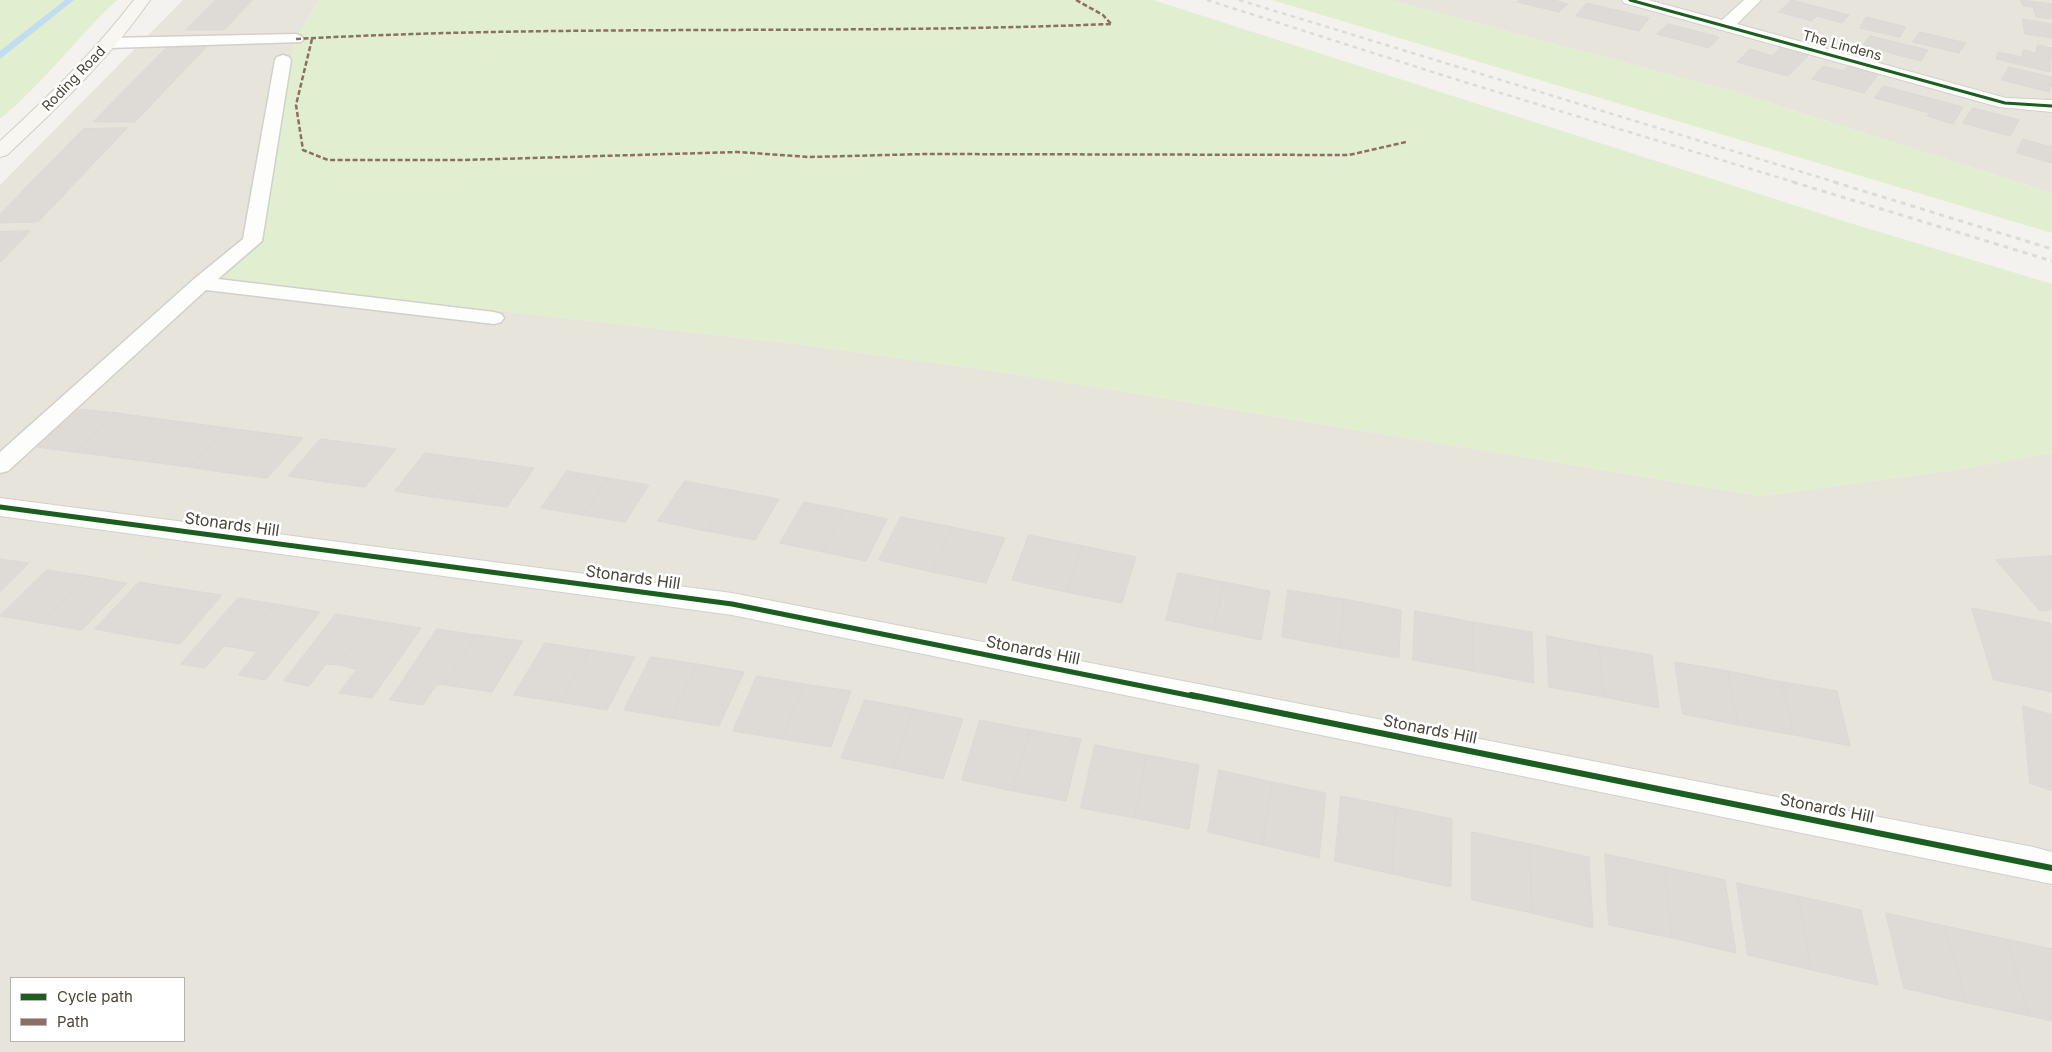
<!DOCTYPE html>
<html>
<head>
<meta charset="utf-8">
<style>
	body { margin:0 }
	#map { position:relative; width:2052px; height:1052px; overflow:hidden; background:#f4f2ee; font-family:Inter,sans-serif }
	canvas { display:block }
	.legend { position:absolute; left:10px; top:977px; width:175px; height:65px; box-sizing:border-box; background:#fff; border:1px solid #b7b4b0; margin:0; padding:6px 9px; list-style:none; font-size:15px; color:#4b4439 }
	.legend li { display:flex; align-items:center; gap:10px; height:25px }
	.legend b { width:25px; border:1px solid #b7b4b0 }
</style>
</head>
<body>
<div id="map">
<canvas width="2052" height="1052"></canvas>
<ul class="legend">
<li><b style="height:6px;background:#1b5e20"></b>Cycle path</li>
<li><b style="height:6px;background:#8d6e63"></b>Path</li>
</ul>
</div>
<script>
const ctx = document.querySelector('canvas').getContext('2d');
ctx.lineJoin = 'round';
function fill(path, color) { ctx.fillStyle = color; ctx.fill(path, 'evenodd'); }
function trace(path, color, width, dash) { ctx.strokeStyle = color; ctx.lineWidth = width; ctx.lineCap = dash ? 'butt' : 'round'; ctx.setLineDash(dash || []); ctx.stroke(path); }
function write(font, color, halo, rows, align = 'center') {
  ctx.font = font + ' Inter,sans-serif'; ctx.lineWidth = 5; ctx.setLineDash([]); ctx.textBaseline = 'middle'; ctx.strokeStyle = halo; ctx.fillStyle = color; for (const [text, x, y, turn = 0] of rows) {
    ctx.save(); ctx.translate(x, y); ctx.rotate((+turn || 0) * Math.PI / 180); ctx.textAlign = isNaN(turn) ? turn : align; if (halo) ctx.strokeText(text, 0, 0); ctx.fillText(text, 0, 0); ctx.restore();
  }
}
fill(new Path2D(`
	M183,0H319L296,39L291,57L271,187L260,240L221,278L232,281L798,344L1015,374L1762,496L1954,470L2052,453V1052H0V185ZM11,978H184V1041H11Z
	M1390,0H2052V193L1739,93Z`), '#e7e4dc');
fill(new Path2D(`
	M0,0H117C76,38 43,84 0,119Z
	M319,0H1153L1850,223L2052,284V453L1954,470L1762,496L1015,374L798,344L232,281L220,278L260,240L271,187L291,57L296,39Z
	M1272,0H1390L1739,93L2052,193V233Z`), '#e1eecf');
fill(new Path2D(`
	M65,0H74L0,59V51Z`), '#c0ddf1');
const building = new Path2D(`
	M216,0H252L224,30H186Z
	M1519,0H1554L1568,4L1559,12L1517,2Z
	M1792,0L1849,15L1842,23L1817,16L1812,21L1779,12Z
	M2021,0L2052,4V19L2036,17L2033,7L2023,6Z
	M1587,3L1649,18L1639,31L1576,16Z
	M1866,17L1906,27L1900,37L1860,28Z
	M2023,19L2052,24V38L2025,34Z
	M1668,24L1719,37L1709,48L1657,34Z
	M1920,32L1966,43L1959,53L1913,42Z
	M1870,36L1928,50L1921,61L1863,46Z
	M208,45L135,122H93L168,46Z
	M2038,45L2052,48L2050,72L1996,59L1998,52L2022,57L2024,50L2035,53Z
	M1782,46L1810,54L1788,76L1737,62L1750,49L1772,56Z
	M1849,65L1879,73L1864,93L1812,79L1823,66L1844,71Z
	M2009,67L2052,77V85L2049,92L2002,80Z
	M1884,86L1963,107L1953,124L1927,116L1929,113L1875,98Z
	M1973,108L2019,120L2010,136L1963,123Z
	M127,128L38,222L0,223V214L83,129Z
	M2023,139L2052,147V163L2017,153Z
	M30,231L0,263V232Z
	M80,409L117,413L75,452L37,447Z
	M117,413L153,418L113,457L75,452Z
	M153,418L190,423L151,462L113,457Z
	M190,423L227,428L189,467L151,462Z
	M227,428L266,433L228,473L189,467Z
	M266,433L303,438L267,478L228,473Z
	M321,439L359,444L326,482L288,476Z
	M359,444L396,449L365,487L326,482Z
	M425,453L461,458L432,497L395,491Z
	M461,458L498,463L469,502L432,497Z
	M498,463L534,468L507,507L469,502Z
	M567,471L608,478L583,515L541,508Z
	M608,478L649,485L625,522L583,515Z
	M685,481L731,490L706,531L658,521Z
	M731,490L779,499L755,540L706,531Z
	M804,502L845,510L823,552L780,543Z
	M845,510L887,519L866,561L823,552Z
	M901,517L952,527L932,572L879,560Z
	M952,527L1005,538L986,583L932,572Z
	M1029,535L1083,546L1066,592L1012,580Z
	M1083,546L1136,557L1122,603L1066,592Z
	M2052,556V610L2040,611L1996,560Z
	M0,559L29,563L0,592Z
	M47,570L87,576L41,623L0,616Z
	M1178,573L1224,582L1213,630L1166,620Z
	M87,576L127,583L82,630L41,623Z
	M139,582L180,589L137,637L95,629Z
	M1224,582L1270,591L1261,640L1213,630Z
	M180,589L222,595L180,644L137,637Z
	M1288,590L1344,599L1340,648L1282,637Z
	M238,598L275,604L238,648L224,646L205,668L181,664Z
	M1344,599L1401,610L1399,658L1340,648Z
	M275,604L320,612L265,680L238,675L257,652L238,648Z
	M1972,608L2050,623L2052,629V692L1994,680Z
	M1415,611L1473,622V671L1413,660Z
	M336,614L372,620L339,665L326,664L309,686L284,681Z
	M372,620L421,628L372,698L339,693L357,669L339,665Z
	M1473,622L1532,632L1534,683L1473,671Z
	M437,629L477,635L445,685L437,684L423,705L390,700Z
	M477,635L523,641L492,692L445,685Z
	M1547,636L1599,646L1604,697L1549,687Z
	M545,643L590,650L560,702L514,695Z
	M1599,646L1652,655L1659,708L1604,697Z
	M590,650L635,657L607,710L560,702Z
	M651,657L697,664L671,718L624,710Z
	M1675,662L1728,671L1738,725L1683,714Z
	M697,664L744,672L719,726L671,718Z
	M1728,671L1782,682L1794,735L1738,725Z
	M757,676L804,684L782,739L733,731Z
	M1782,682L1837,691L1850,746L1794,735Z
	M804,684L851,691L831,747L782,739Z
	M865,700L914,709L893,768L841,758Z
	M2023,706L2052,715V791L2030,783Z
	M914,709L963,719L943,779L893,768Z
	M980,720L1030,730L1013,791L962,780Z
	M1030,730L1081,739L1066,801L1013,791Z
	M1095,745L1147,755L1135,818L1081,808Z
	M1147,755L1199,765L1189,829L1135,818Z
	M1219,770L1272,782L1263,845L1208,832Z
	M1272,782L1326,793L1319,858L1263,845Z
	M1341,796L1396,807L1392,874L1335,861Z
	M1396,807L1452,819L1451,887L1392,874Z
	M1472,832L1530,844L1532,913L1472,900Z
	M1530,844L1589,857L1593,928L1532,913Z
	M1605,854L1665,867L1672,938L1609,925Z
	M1665,867L1725,880L1736,953L1672,938Z
	M1737,883L1798,896L1812,970L1748,955Z
	M1798,896L1861,910L1878,985L1812,970Z
	M1886,913L1945,926L1967,1003L1904,988Z
	M1945,926L2006,939L2030,1016L1967,1003Z
	M2006,939L2052,949V1021L2030,1016Z`);
fill(building, '#dedbd6');
trace(building, '#dcd9d4', 1);
const lane = new Path2D(`
	M296,34L301,36L304,39L301,42L109,48L104,46L101,43L104,40L109,38Z
	M283,55L289,57L291,60L262,241L218,279L494,312L501,314L504,318L501,322L494,324L206,290L8,471L0,473V452L194,279L243,239L275,60L277,57Z`);
const street = new Path2D(`
	M1622,0H1648L1722,20L1744,0H1761L1737,24L2006,98L2052,100V112L1999,107L1624,3Z
	M0,498L732,593L2033,847L2052,852V884L732,615L0,516Z`);
const secondary = new Path2D(`
	M134,0H150C110,58 58,107 7,155L0,157V141C48,97 94,52 134,0Z`);
trace(lane, '#d2d0cb', 3);
trace(street, '#d2d0cb', 2);
trace(secondary, '#d3cfc5', 2);
fill(lane, '#fdfdfc');
fill(street, '#fdfdfc');
fill(secondary, '#f7f6f1');
trace(new Path2D(`
	M1207,0L1461,81L1797,183
	M1239,0L1838,183`), '#dbdbda', 2.5, [4.5, 4.5]);
trace(new Path2D(`
	M1793,182L2052,261
	M1834,182L2052,249`), '#dbdbda', 3, [5, 5]);
trace(new Path2D(`
	M1076,0L1103,15L1111,24
	M296,39C567,24 839,35 1111,24
	M312,39L296,105L303,150L328,160H463L738,152L809,157L926,154L1349,155L1406,142`), '#8d6e63', 2.5, [5, 2.5]);
trace(new Path2D(`
	M1630,0L2005,103L2052,106`), '#1b5e20', 3);
trace(new Path2D(`
	M0,507L732,604L1197,697`), '#1b5e20', 5);
trace(new Path2D(`
	M1191,695L2052,868`), '#1b5e20', 6);
write('14px', '#4b4439', '#fff', [
	["The Lindens",1842,46,15],
	["Roding Road",74,79,-46]
]);
write('16px', '#4b4439', '#fff', [
	["Stonards Hill",232,525,8],
	["Stonards Hill",633,578,8],
	["Stonards Hill",1033,651,11],
	["Stonards Hill",1430,730,11],
	["Stonards Hill",1827,809,11]
]);
</script>
</body>
</html>
